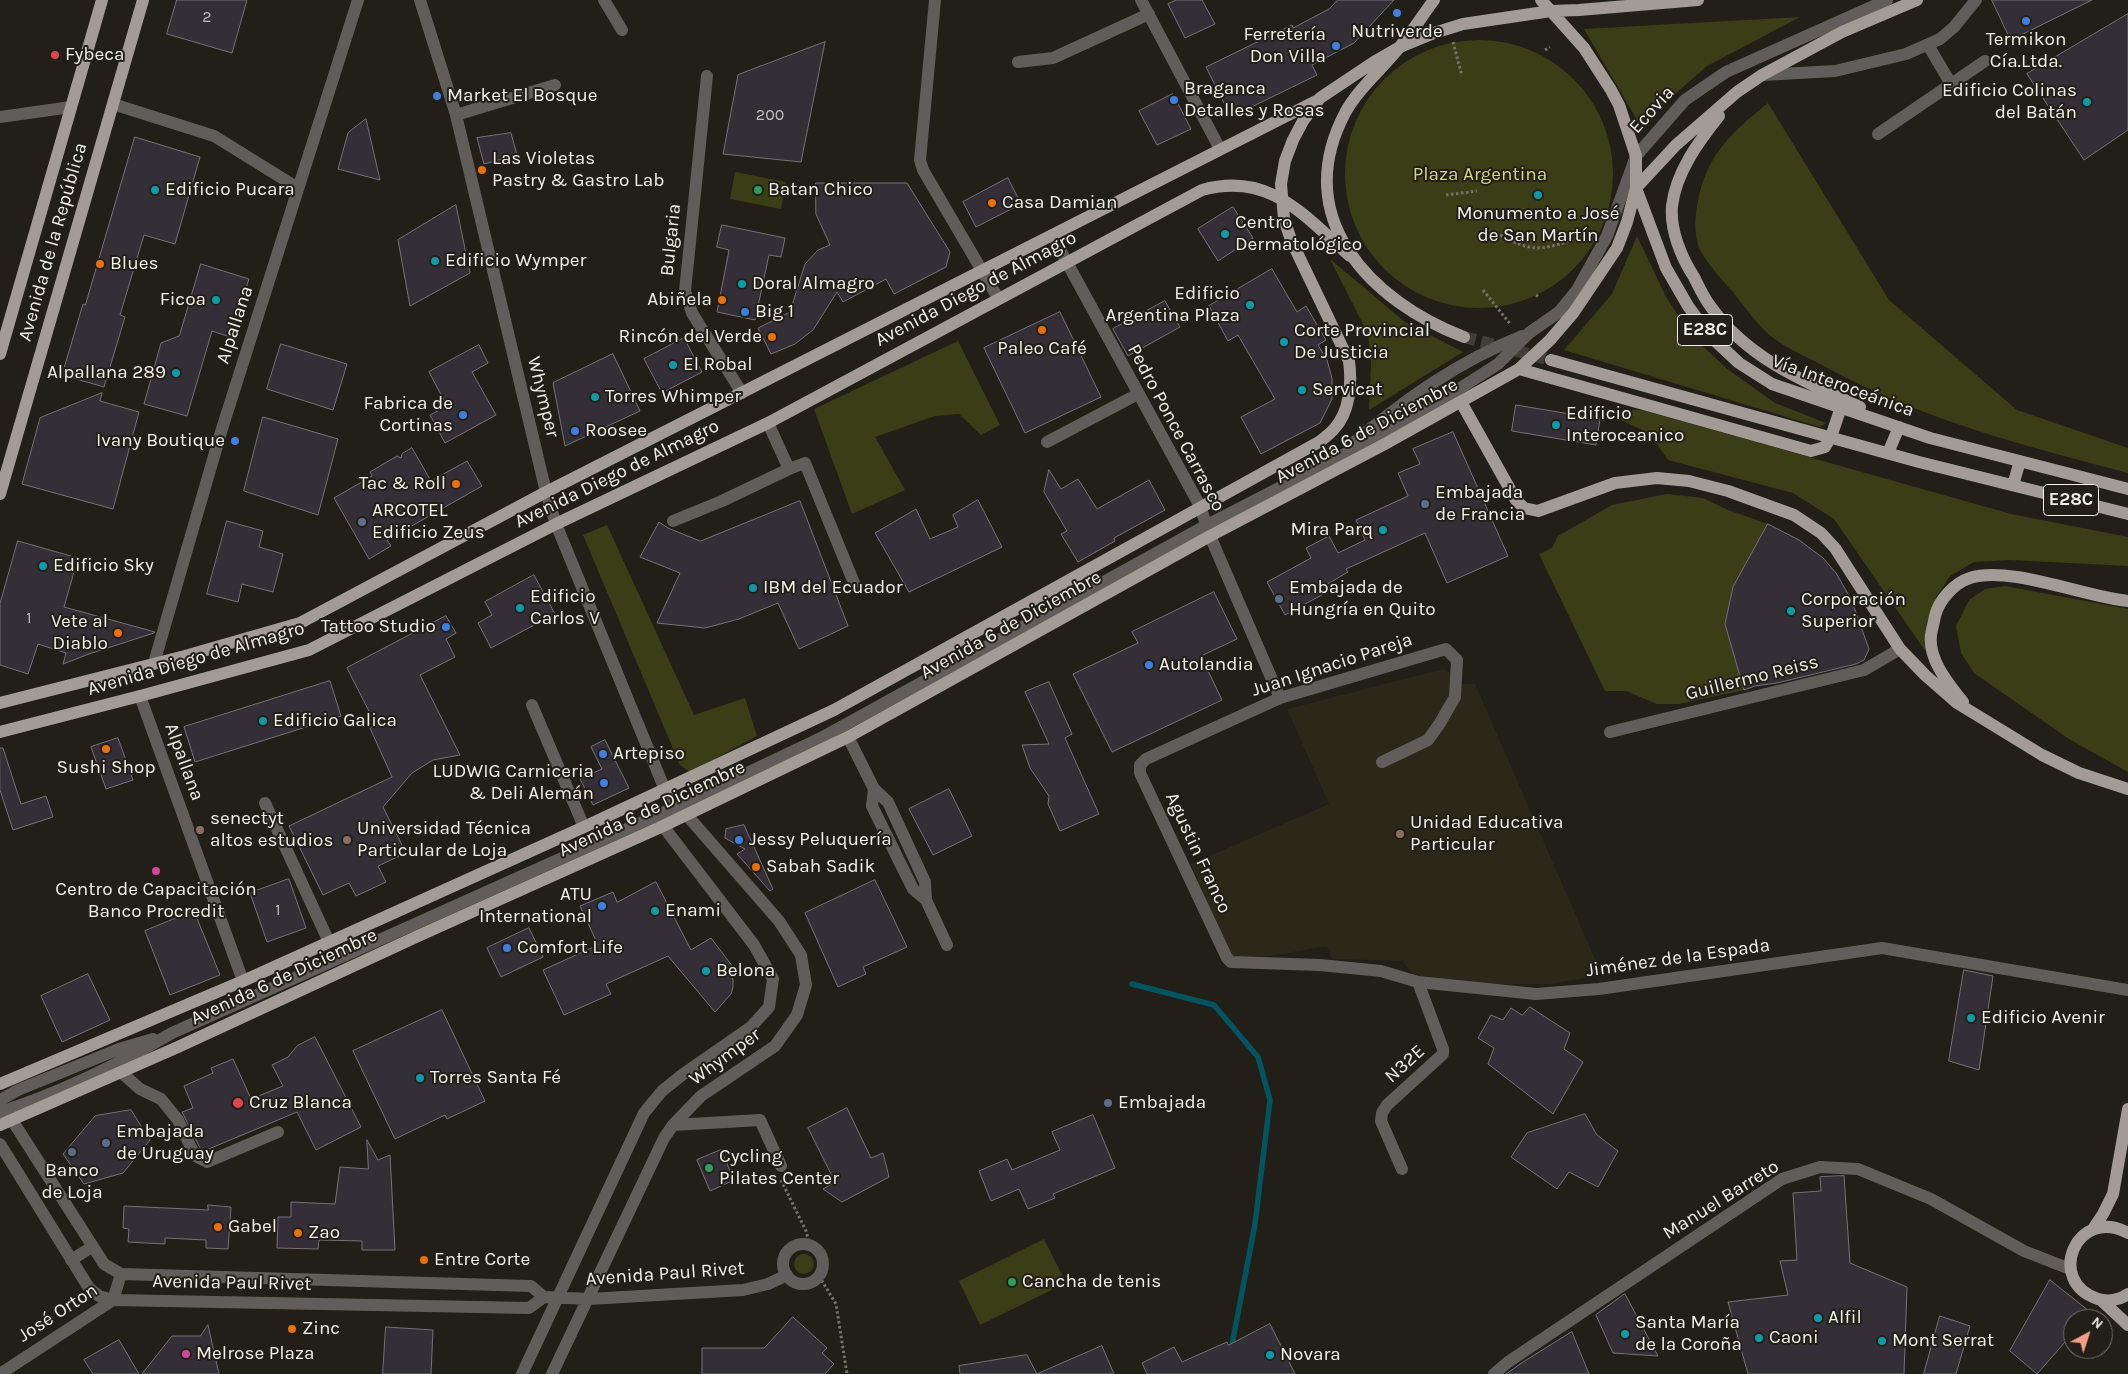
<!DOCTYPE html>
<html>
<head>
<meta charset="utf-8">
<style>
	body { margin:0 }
	#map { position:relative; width:2128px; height:1374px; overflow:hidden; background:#211f17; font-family:Karla,sans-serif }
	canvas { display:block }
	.north { position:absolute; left:2063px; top:1309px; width:50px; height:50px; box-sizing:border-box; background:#211f17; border:1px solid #74726b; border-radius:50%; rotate:40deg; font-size:14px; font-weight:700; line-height:20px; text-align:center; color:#f0efe9 }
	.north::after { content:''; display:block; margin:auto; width:18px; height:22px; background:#f49d8b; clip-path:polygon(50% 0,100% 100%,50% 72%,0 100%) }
</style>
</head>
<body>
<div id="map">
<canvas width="2128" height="1374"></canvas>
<div class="north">N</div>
</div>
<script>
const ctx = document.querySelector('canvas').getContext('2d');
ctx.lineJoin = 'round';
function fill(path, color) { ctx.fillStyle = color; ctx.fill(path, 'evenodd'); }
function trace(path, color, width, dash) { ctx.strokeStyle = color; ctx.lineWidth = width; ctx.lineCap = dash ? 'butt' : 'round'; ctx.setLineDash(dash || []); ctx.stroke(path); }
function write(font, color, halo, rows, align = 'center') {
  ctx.font = font + ' Karla,sans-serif'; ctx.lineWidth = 4; ctx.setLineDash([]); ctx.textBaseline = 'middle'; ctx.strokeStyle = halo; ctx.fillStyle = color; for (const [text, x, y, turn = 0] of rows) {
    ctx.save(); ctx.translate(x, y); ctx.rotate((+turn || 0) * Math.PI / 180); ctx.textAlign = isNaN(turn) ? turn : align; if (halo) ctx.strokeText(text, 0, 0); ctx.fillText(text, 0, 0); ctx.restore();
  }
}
fill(new Path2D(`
	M1444,669L1450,673L1453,684H1475L1602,975L1551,984H1481L1421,976L1412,973L1402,961L1334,959L1330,955L1327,946L1241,961L1228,953L1191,864L1329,804L1287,709Z`), '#2b2719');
fill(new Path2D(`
	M1800,17L1707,66L1640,125L1584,29Z
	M1345 174a134 134 0 1 1 268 0a134 134 0 1 1-268 0Z
	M1768,103L1889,300L2017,410L2128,448V473C2022,445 1919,419 1822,365C1807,357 1790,350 1776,340C1760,329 1745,307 1733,292C1724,283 1702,257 1699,247C1694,234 1695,218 1697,206C1705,156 1731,133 1768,103Z
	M735,172L786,182L781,209L730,199Z
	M1637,236L1666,297L1691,335L1726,368L1775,403L1826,423L1820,427L1564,350L1612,294Z
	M1330,259L1405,322L1463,352L1369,410L1371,363L1368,334Z
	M958,341L1000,425L981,435L959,414L935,416L875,437L905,490L852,514L814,409Z
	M1623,410H1642L2011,514L2128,537V566L2010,560L1974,562L1950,576L1936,597L1926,652L1834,519L1793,493L1668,460L1649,433L1621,420Z
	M1667,494L1703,498L1728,510L1768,524L1733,587L1725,623L1744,690L1679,704H1657L1626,691H1605L1539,554L1552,548L1558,536L1612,505Z
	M607,525L694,715L745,698L757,736L690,772L680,765L583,535Z
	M2005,586L2128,609V772L2069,739L1974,673L1961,653L1956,626L1969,600L1985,589Z
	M1044,1239L1066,1283L980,1325L959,1281Z
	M794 1264a10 10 0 1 1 20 0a10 10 0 1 1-20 0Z`), '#3a3e17');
trace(new Path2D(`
	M1132,984L1214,1005L1258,1057L1270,1100L1255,1224L1231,1350`), '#025460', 5.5);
const building = new Path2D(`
	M177,0H247L232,53L167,34Z
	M1177,0H1202L1215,24L1185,38L1168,4Z
	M1338,0H1394L1354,43L1312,65L1317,75L1231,117L1206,67L1292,25L1293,28L1329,9Z
	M1992,0H2092L2011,40Z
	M2128,14V130L2084,160L2027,74Z
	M825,42L801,162L723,154L738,75Z
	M1173,94L1191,129L1157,145L1139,111Z
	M366,119L380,180L338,169L348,133Z
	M511,133L517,155L484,164L477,138Z
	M135,137L200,157L175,244L144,235L120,315L125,317L104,387L62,375L83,304L85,305Z
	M1008,178L1021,204L976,227L963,202Z
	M816,183H907L950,252L946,267L894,294L886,279L843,302L837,292L813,330L795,344L771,354L758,328L790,312L805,264L818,250L830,245L816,214Z
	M456,205L470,273L410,306L398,240Z
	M1233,207L1253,238L1218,261L1198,229Z
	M722,225L785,238L781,257L769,255L755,320L717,312L729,250L717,247Z
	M201,264L249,279L230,337L212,331L187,416L144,404L161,343L179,336Z
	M1272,269L1297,312L1306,306L1326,340L1318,345L1327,360L1332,378V399L1320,423L1261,454L1241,417L1275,399L1238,335L1228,341L1209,306Z
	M1165,301L1180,327L1128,356L1113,329Z
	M1060,312L1101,397L1025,433L984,348Z
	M684,338L702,372L662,393L644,359Z
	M281,344L347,364L333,410L267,389Z
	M479,345L488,363L472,372L496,415L445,443L430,415L447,406L429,372Z
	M613,354L640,411L565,446L553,383Z
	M102,393L100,401L139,412L113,509L22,484L40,418Z
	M1516,405L1600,419L1596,445L1512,431Z
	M263,417L338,439L318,515L244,491Z
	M1453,432L1508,556L1447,583L1425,533L1346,569L1348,572L1326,585L1329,591L1285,615L1267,582L1311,558L1306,548L1329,536L1338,553L1365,540L1356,520L1408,496L1398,473L1420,464L1413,449Z
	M412,448L431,481L467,461L482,486L387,540L391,546L369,559L334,498L372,476L370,472L397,456L401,458L402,454Z
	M1049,470L1061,489L1078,479L1097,509L1149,480L1165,510L1114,538L1115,541L1078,562L1061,534L1067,531L1044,492Z
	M978,500L1002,547L909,592L875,533L916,509L930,539L958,527L953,515Z
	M800,501L848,626L799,649L778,603L739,619L705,628L657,623L680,573L640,557L659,522L668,528L700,541Z
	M227,521L263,531L259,547L283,554L273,592L242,584L238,602L207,594Z
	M1768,524L1799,540L1823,558L1836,573L1851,599L1869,649L1864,660L1856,664L1777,683L1755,686L1744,690L1725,624L1733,587Z
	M18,541L78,558L64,607L155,632L154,633L89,654L63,664L66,653L38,644L28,674L0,665V604Z
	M534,575L555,614L491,648L478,623L492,615L485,602Z
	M1214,592L1237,639L1201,656L1222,700L1112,752L1073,674L1138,643L1132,632Z
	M446,616L456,633L446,639L455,657L420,675L460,755L433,760L412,773L383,807L406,853L378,866L386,882L356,896L349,883L323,895L289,826L392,777L370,728L376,725L347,668Z
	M330,681L341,716L195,762L184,727Z
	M1049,682L1072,734L1065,738L1099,814L1060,831L1048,804L1049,796L1030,768L1022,745L1049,744L1025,692Z
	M118,738L133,780L106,789L91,747Z
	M605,740L629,788L593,805L580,779L602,769L591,747Z
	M0,748H3L21,804L46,796L53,817L13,830L0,790Z
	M949,789L972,836L933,855L909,809Z
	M744,825L773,889L770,891L737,854L745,849L725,838L726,829Z
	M289,879L306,928L267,942L250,893Z
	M875,880L907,947L863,967L866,974L838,987L805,913Z
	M656,882L691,950L711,938L733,967L730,975L733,979V987L731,994L715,1012L668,956L606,984L611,994L564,1015L543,970L598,945L580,906L613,892L617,902Z
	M194,911L220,975L170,995L145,931Z
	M529,928L543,957L501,977L487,948Z
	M1964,970L1993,976L1979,1070L1949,1061Z
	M88,974L110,1020L62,1042L41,996Z
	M1530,1007L1570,1033L1564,1049L1583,1062L1553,1114L1488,1064L1494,1048L1478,1038L1491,1015L1503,1020L1511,1008L1522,1015Z
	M442,1010L485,1101L447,1119L445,1115L395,1139L353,1051Z
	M315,1037L361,1127L316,1150L297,1112L204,1151L201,1150L182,1112L193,1108L184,1086L213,1073L211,1068L233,1059L251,1099L283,1086L272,1065L288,1057L297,1046Z
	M847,1108L871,1158L883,1153L889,1177L842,1202L823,1189L835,1182L808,1128Z
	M131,1110L150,1140L123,1173L84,1184L63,1154L95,1116Z
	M1585,1114L1597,1135L1618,1151L1598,1187L1569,1172L1557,1189L1511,1157L1527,1133Z
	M1093,1115L1115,1168L1053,1194L1055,1198L1028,1209L1019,1189L991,1201L979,1171L1007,1159L1012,1170L1060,1150L1052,1132Z
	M367,1140L378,1160L390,1155L395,1250H362V1241L319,1240L318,1249L277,1248L278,1217H291V1202L335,1204L340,1167L368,1169Z
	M721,1150L734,1180L710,1191L697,1160Z
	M1844,1176L1850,1263L1907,1287L1904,1374H1748L1728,1302L1788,1295L1780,1261L1797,1260L1793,1193L1821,1191L1820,1177Z
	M208,1205L231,1207L228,1249L206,1248V1240L165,1238V1244L128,1242L129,1229L123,1228L124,1206L208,1210Z
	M2050,1280L2099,1319H2073V1333L2037,1374L2010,1351Z
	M1625,1294L1658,1356L1613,1353L1596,1315Z
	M1940,1316L1970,1326L1956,1374H1924Z
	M793,1317L827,1348L822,1353L834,1364L825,1374H702V1348H764Z
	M1270,1324L1295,1374H1147L1142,1363L1174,1347L1182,1362L1227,1342L1228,1345Z
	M208,1325L219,1374H142L172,1336H200Z
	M386,1327L433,1330L431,1374H383Z
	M1572,1332L1589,1374H1506L1523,1362Z
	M119,1340L139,1374H93L84,1360Z
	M1102,1346L1114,1374H1037Z
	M1027,1355L1037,1374H960L959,1366Z`);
fill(building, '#342f36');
trace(building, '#78717a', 1);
trace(new Path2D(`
	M1464,337L1551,360`), '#403e36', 12, [12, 6]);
trace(new Path2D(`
	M1453,42L1462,76
	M1545,50L1550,47
	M1446,195L1477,191
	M1500,235C1530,251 1538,251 1570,241
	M1483,290L1511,325
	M1536,295L1540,298
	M781,1180L806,1231L810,1246
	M819,1276L836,1304L847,1374`), '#75736c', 3, [2.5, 2.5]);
trace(new Path2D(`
	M420,0L456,115L546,492L556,524L665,790L779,921L801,955L806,985L797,1015L775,1046L701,1096L673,1125L664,1138L552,1374
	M604,0L622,30
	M935,0L920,160L923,170L998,298
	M1141,0L1220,149
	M1928,45L1951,84
	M1018,62L1053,58L1149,14
	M1762,75L1835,71L1906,54L1940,39L1954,27L1976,0
	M707,76L685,291L692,313L742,393
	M113,104L214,136L298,188
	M456,115L555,85
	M0,117L71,107
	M1878,134L1985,61
	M1052,235L1200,506L1210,536L1280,698
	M1047,442L1138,394
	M1352,444C1406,399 1457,362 1522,336
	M789,469L805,463L854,583
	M673,521L722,501L789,469L768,423
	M154,663L221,432L358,0
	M140,696L243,981
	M532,705L584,827
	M1610,732L1864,670L1900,649
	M848,737L874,789L888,802L925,882L926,900
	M1382,762L1428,740L1440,723L1455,697L1457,660L1446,649L1280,698L1146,759L1140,765V773L1227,958L1231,962L1320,965L1381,971L1418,982L1536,994L1599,989L1882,948L2128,990
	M874,789L872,806L913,889L926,900L947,945
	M265,803L329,942
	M121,1072L140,1089L161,1099L178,1120L195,1156L207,1162L278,1132
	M0,1100L18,1090L119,1049L153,1039
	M0,1112C61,1093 117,1065 172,1033L678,806L821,738L1207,525L1409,421L1498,364L1529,333L1559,312L1577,290L1607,236L1636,156L1685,100L1726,72L1887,0
	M12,1120L104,1264L121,1274L531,1286L544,1297L589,1299L743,1290L768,1284L787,1275
	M673,1125L760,1120L781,1166
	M0,1144L89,1288L99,1296L113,1300L529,1308L544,1297
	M1402,1169L1381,1121L1382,1113L1387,1105L1443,1054V1049L1418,982
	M783 1264a20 20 0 1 1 40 0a20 20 0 1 1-40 0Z
	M71,1260L92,1247
	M0,1374L113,1300L121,1274
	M522,1374L644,1113L662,1091L682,1075L751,1027L769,1007L773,979L754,945L663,826L664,817
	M1494,1374L1508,1362L1782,1179L1820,1167L1858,1169L1931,1199L2024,1251L2070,1269`), '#615d5a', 12);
trace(new Path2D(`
	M1434,0C1422,16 1411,34 1398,49C1381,70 1358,89 1345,113C1290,218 1370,301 1464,337
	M1541,0L1584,48L1611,90L1619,105L1636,156V188L1666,268L1688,306L1709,335L1739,363L1772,384L1930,438L2128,489
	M1719,116C1699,141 1676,172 1672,206C1670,230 1681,257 1694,277C1699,287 1704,298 1711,307C1747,358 1805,382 1860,407
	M0,354L102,0
	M1551,360L1919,462L2128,514
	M1519,369L1811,451L1825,447L1831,437L1841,407
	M1461,402L1516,500L1524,508L1538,511L1615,483L1657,478L1689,481L1728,491L1794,515L1821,533L1835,548L1900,649L1925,675L1957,703L2042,755L2079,773L2128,789
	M1888,453L1899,427
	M2013,485L2020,461
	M0,494L143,0
	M1963,702C1949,684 1928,660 1931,635C1932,629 1934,622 1935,616C1939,600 1954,583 1970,578C2009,565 2085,597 2128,601
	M0,703L185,656L300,623L546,492L1316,101
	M0,732L140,696L309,650L556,524L768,423L1202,190C1270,171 1304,216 1350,256
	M0,1084L243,981L584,827L834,710L1319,442C1324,438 1330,434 1334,429C1350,412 1352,383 1349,361L1291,240L1284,219L1281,184L1285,161L1293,140L1303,121L1320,98L1374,62L1400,47L1434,33L1463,24L1551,11L1579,10L1698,0
	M0,1125L178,1047L418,936L663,826L848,737L1210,536L1383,445L1519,369L1550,340L1574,312L1617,248L1627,222L1636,188L1676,145L1737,92L1762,75L1842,32L1917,0
	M2093,1229L2103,1214L2113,1194L2128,1109
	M2128,1233C2076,1205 2045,1282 2098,1299C2108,1302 2120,1300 2128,1294
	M2101,1300L2128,1325`), '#a39b95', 12);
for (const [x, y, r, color] of [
	[1397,13,5,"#3f7fe0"],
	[2026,21,5,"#3f7fe0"],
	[1336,46,5,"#3f7fe0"],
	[55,55,5,"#e0444e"],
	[437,96,5,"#3f7fe0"],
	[1174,100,5,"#3f7fe0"],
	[2087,102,5,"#0f9aa8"],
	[482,170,5,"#e8710a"],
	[155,190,5,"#0f9aa8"],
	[758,190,5,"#2e9e5b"],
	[1538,195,5,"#0f9aa8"],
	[992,203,5,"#e8710a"],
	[1225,234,5,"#0f9aa8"],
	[435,261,5,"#0f9aa8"],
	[100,264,5,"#e8710a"],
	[742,284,5,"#0f9aa8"],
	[216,300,5,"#0f9aa8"],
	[722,300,5,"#e8710a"],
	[1250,305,5,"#0f9aa8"],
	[745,312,5,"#3f7fe0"],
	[1042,330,5,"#e8710a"],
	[772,337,5,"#e8710a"],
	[1284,342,5,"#0f9aa8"],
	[673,365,5,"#0f9aa8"],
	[176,373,5,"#0f9aa8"],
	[1302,390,5,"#0f9aa8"],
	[595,397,5,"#0f9aa8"],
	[463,415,5,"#3f7fe0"],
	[1556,425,5,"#0f9aa8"],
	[575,431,5,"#3f7fe0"],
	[235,441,5,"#3f7fe0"],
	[456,484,5,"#e8710a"],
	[1425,504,5,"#5c6f8a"],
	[362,522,5,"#5c6f8a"],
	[1383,530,5,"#0f9aa8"],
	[43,566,5,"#0f9aa8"],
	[753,588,5,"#0f9aa8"],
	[1279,599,5,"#5c6f8a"],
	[520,608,5,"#0f9aa8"],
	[1791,611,5,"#0f9aa8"],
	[446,627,5,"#3f7fe0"],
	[118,633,5,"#e8710a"],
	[1149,665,5,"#3f7fe0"],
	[263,721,5,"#0f9aa8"],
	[106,749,5,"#e8710a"],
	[603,754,5,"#3f7fe0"],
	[604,783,5,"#3f7fe0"],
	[200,830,5,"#8d6e63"],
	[1400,834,5,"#8d6e63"],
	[347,840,5,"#8d6e63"],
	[739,840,5,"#3f7fe0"],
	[756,867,5,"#e8710a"],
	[156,871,5,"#d1479c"],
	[602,906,5,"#3f7fe0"],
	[655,911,5,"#0f9aa8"],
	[507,948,5,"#3f7fe0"],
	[706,971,5,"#0f9aa8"],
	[1971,1018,5,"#0f9aa8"],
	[420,1078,5,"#0f9aa8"],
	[238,1103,6,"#e0444e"],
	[1108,1103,5,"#5c6f8a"],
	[106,1143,5,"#5c6f8a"],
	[72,1152,5,"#5c6f8a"],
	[709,1168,5,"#2e9e5b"],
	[218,1227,5,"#e8710a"],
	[298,1233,5,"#e8710a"],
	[424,1260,5,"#e8710a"],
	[1012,1282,5,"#2e9e5b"],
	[1818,1318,5,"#0f9aa8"],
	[292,1329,5,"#e8710a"],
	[1625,1334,5,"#0f9aa8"],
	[1759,1338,5,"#0f9aa8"],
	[1882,1341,5,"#0f9aa8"],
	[186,1354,5,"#d1479c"],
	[1270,1355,5,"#0f9aa8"]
]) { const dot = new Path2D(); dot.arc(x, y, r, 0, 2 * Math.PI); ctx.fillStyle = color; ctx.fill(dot); trace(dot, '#211f17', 2); }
write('16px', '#c1bfbc', null, [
	["2",207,17],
	["200",770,115],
	["1",29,618],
	["1",278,910]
]);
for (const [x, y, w] of [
	[1705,330,55],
	[2071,500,55]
]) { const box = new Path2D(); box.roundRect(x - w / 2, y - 15.5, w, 31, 4); ctx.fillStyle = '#211f17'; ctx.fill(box); trace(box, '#f0efe9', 1); }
write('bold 18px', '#f0efe9', null, [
	["E28C",1705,330],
	["E28C",2071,500]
]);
write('19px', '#f0efe9', '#211f17', [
	["Nutriverde",1397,32,"center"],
	["Ferretería",1326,35,"right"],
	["Don Villa",1326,57,"right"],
	["Termikon",2026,40,"center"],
	["Cía.Ltda.",2026,62,"center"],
	["Fybeca",65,55],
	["Braganca",1184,89],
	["Detalles y Rosas",1184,111],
	["Edificio Colinas",2077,91,"right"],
	["del Batán",2077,113,"right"],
	["Market El Bosque",447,96],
	["Las Violetas",492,159],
	["Pastry & Gastro Lab",492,181],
	["Edificio Pucara",165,190],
	["Batan Chico",768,190],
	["Casa Damian",1002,203],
	["Monumento a José",1538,214,"center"],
	["de San Martín",1538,236,"center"],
	["Centro",1235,223],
	["Dermatológico",1235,245],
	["Edificio Wymper",445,261],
	["Blues",110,264],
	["Doral Almagro",752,284],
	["Edificio",1240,294,"right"],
	["Argentina Plaza",1240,316,"right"],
	["Ficoa",206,300,"right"],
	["Abiñela",712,300,"right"],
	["Big 1",755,312],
	["Corte Provincial",1294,331],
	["De Justicia",1294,353],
	["Rincón del Verde",762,337,"right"],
	["Paleo Café",1042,349,"center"],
	["El Robal",683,365],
	["Alpallana 289",166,373,"right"],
	["Servicat",1312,390],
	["Torres Whimper",605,397],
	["Fabrica de",453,404,"right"],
	["Cortinas",453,426,"right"],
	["Edificio",1566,414],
	["Interoceanico",1566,436],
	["Roosee",585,431],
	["Ivany Boutique",225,441,"right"],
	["Tac & Roll",446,484,"right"],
	["Embajada",1435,493],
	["de Francia",1435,515],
	["ARCOTEL",372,511],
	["Edificio Zeus",372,533],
	["Mira Parq",1373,530,"right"],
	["Edificio Sky",53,566],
	["IBM del Ecuador",763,588],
	["Embajada de",1289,588],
	["Hungría en Quito",1289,610],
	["Edificio",530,597],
	["Carlos V",530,619],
	["Corporación",1801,600],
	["Superior",1801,622],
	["Vete al",108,622,"right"],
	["Diablo",108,644,"right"],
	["Tattoo Studio",436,627,"right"],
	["Autolandia",1159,665],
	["Edificio Galica",273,721],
	["Artepiso",613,754],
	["Sushi Shop",106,768,"center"],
	["LUDWIG Carniceria",594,772,"right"],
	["& Deli Alemán",594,794,"right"],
	["senectyt",210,819],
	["altos estudios",210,841],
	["Unidad Educativa",1410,823],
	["Particular",1410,845],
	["Universidad Técnica",357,829],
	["Particular de Loja",357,851],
	["Jessy Peluquería",749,840],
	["Sabah Sadik",766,867],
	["Centro de Capacitación",156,890,"center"],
	["Banco Procredit",156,912,"center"],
	["ATU",592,895,"right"],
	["International",592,917,"right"],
	["Enami",665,911],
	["Comfort Life",517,948],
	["Belona",716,971],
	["Edificio Avenir",1981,1018],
	["Torres Santa Fé",430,1078],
	["Cruz Blanca",249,1103],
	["Embajada",1118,1103],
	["Embajada",116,1132],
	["de Uruguay",116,1154],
	["Cycling",719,1157],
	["Pilates Center",719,1179],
	["Banco",72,1171,"center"],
	["de Loja",72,1193,"center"],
	["Gabel",228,1227],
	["Zao",308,1233],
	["Entre Corte",434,1260],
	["Cancha de tenis",1022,1282],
	["Alfil",1828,1318],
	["Santa María",1635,1323],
	["de la Coroña",1635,1345],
	["Zinc",302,1329],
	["Caoni",1769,1338],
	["Mont Serrat",1892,1341],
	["Melrose Plaza",196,1354],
	["Novara",1280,1355]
], 'left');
write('19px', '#f0efe9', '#211f17', [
	["Ecovia",1652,110,-48],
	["Bulgaria",671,240,-84],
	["Avenida de la República",53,242,-74],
	["Avenida Diego de Almagro",976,289,-28],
	["Alpallana",235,325,-72],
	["Vía Interoceánica",1843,386,20],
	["Whymper",543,397,76],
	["Pedro Ponce Carrasco",1176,428,62],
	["Avenida 6 de Diciembre",1367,431,-28],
	["Avenida Diego de Almagro",617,474,-26],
	["Avenida 6 de Diciembre",1011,625,-29],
	["Avenida Diego de Almagro",196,659,-16],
	["Juan Ignacio Pareja",1332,665,-18],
	["Guillermo Reiss",1752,678,-14],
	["Alpallana",184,762,70],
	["Avenida 6 de Diciembre",652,809,-25],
	["Agustin Franco",1198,853,65],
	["Jiménez de la Espada",1678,958,-8],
	["Avenida 6 de Diciembre",284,977,-25],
	["Whymper",725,1057,-36],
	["N32E",1405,1064,-42],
	["Manuel Barreto",1721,1200,-32],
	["Avenida Paul Rivet",665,1274,-4],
	["Avenida Paul Rivet",232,1283,1],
	["José Orton",58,1313,-33]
]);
write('19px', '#ced88a', '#211f17', [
	["Plaza Argentina",1480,175]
]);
</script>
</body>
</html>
